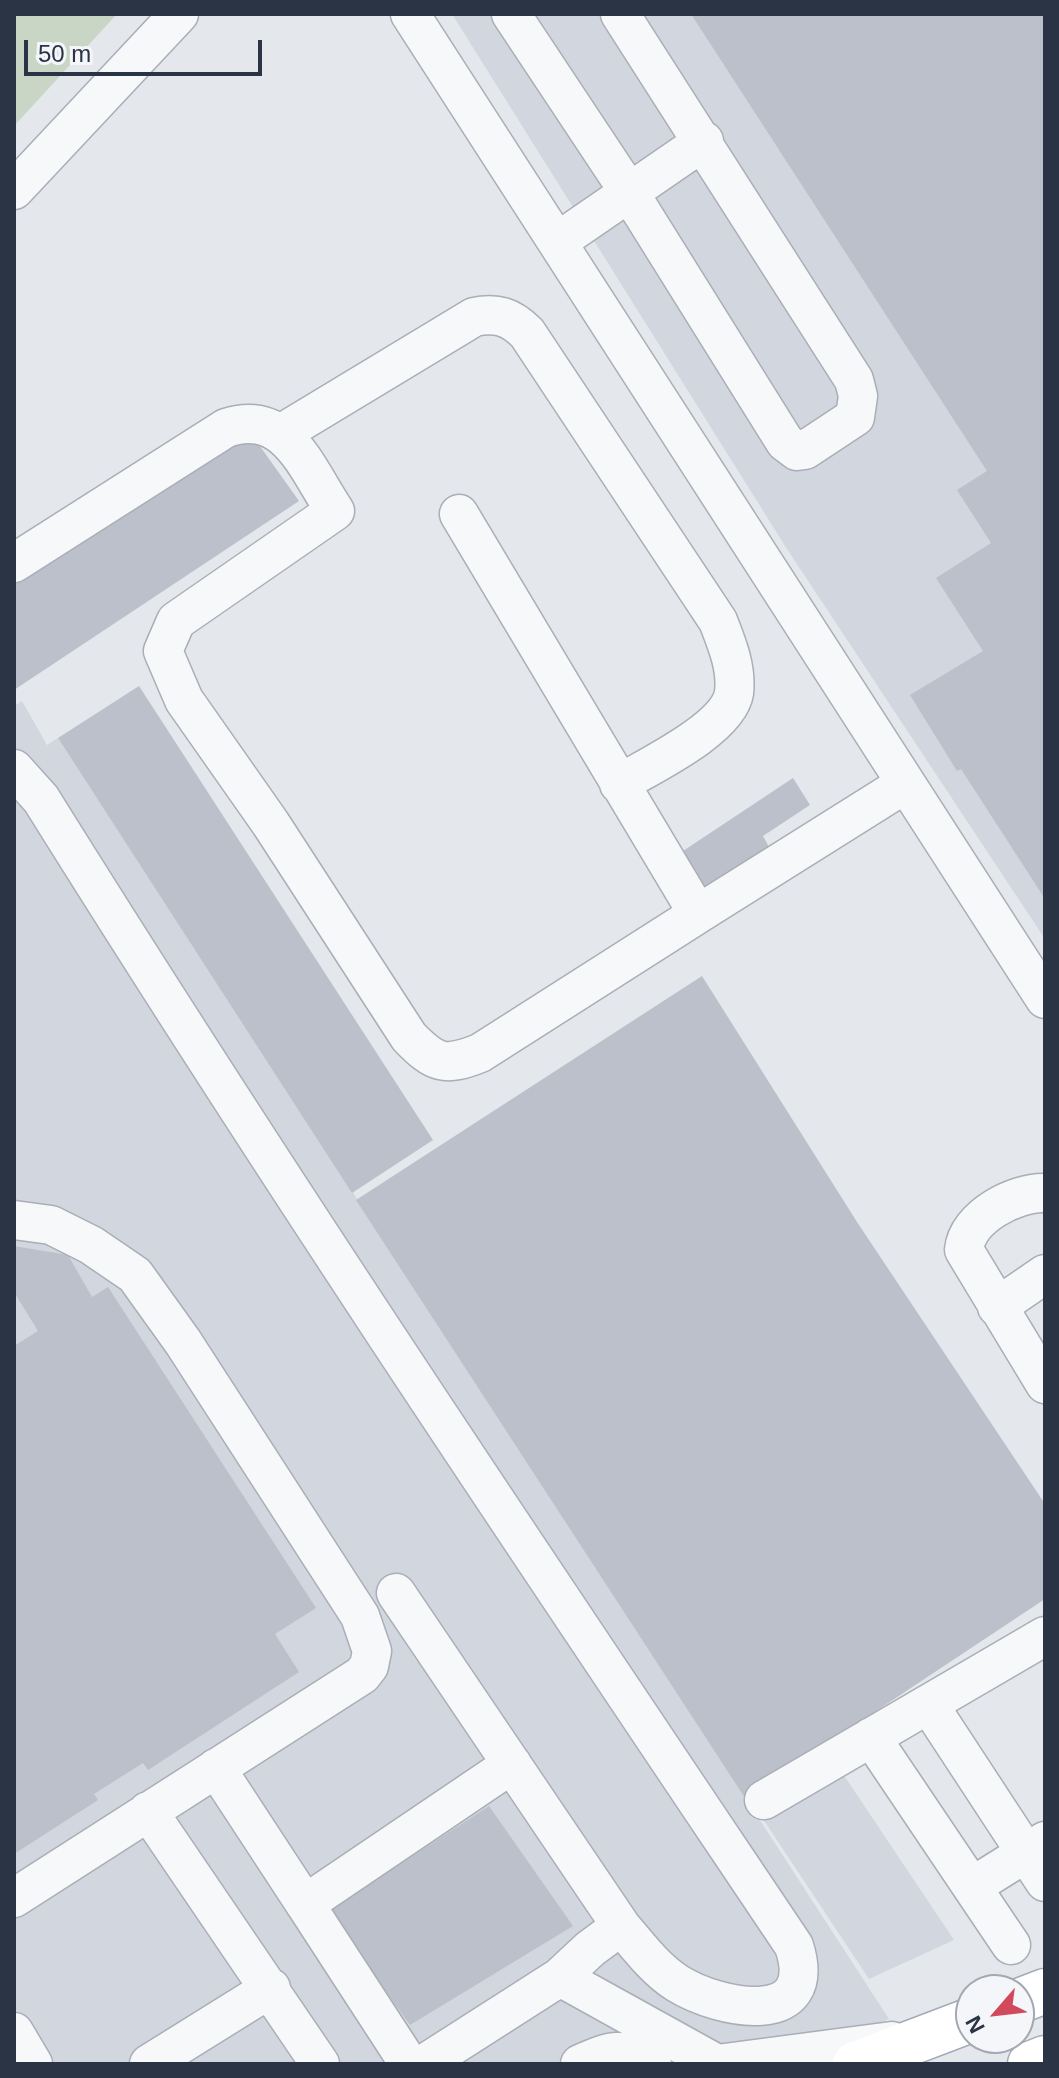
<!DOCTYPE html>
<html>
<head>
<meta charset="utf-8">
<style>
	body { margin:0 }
	#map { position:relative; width:1059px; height:2078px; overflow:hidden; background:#e4e7ec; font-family:Helvetica,sans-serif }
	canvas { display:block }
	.frame { position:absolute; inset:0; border:16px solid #2b3445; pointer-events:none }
	.north { position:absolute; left:955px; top:1974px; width:80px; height:80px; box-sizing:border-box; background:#f4f6f9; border:2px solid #a4a8b1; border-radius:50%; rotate:242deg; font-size:22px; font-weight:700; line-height:32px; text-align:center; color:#2b3445 }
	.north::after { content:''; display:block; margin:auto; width:28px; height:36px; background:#d1495b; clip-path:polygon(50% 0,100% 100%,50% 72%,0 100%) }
	.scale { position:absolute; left:24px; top:40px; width:238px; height:36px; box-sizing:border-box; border:4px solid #2b3445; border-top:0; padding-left:10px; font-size:24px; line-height:28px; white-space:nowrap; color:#2b3445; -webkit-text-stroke:6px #f4f6f9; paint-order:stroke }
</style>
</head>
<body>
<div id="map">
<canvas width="1059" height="2078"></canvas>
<div class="frame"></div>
<div class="north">N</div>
<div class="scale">50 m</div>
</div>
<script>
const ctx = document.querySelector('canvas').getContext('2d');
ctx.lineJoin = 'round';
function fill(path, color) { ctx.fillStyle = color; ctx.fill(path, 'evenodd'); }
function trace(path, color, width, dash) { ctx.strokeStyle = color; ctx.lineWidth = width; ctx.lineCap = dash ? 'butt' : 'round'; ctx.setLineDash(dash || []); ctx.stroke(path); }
fill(new Path2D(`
	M452,14H1045V939L787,549Z
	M22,701L47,745L58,738L889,2019L774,2064H14V706Z
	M839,1768L954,1940L869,1979L763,1819Z`), '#d2d6de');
fill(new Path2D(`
	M14,14H117L14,126Z`), '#c9d6c5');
fill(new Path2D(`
	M691,14H1045V899L961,769L957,771L910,695L983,651L936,578L991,543L957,490L987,471Z
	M247,428L299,501L14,690V585Z
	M139,686L433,1140L352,1193L58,738Z
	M793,778L810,805L763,836L769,847L705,890L680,853Z
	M702,976L857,1222L1045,1504V1599L745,1798L356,1200Z
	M14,1246L68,1255L92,1297L108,1287L316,1608L275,1634L299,1672L148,1770L143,1763L94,1794L98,1800L14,1854V1346L38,1331L14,1292Z
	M489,1806L573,1926L410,2025L328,1911Z`), '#bbc0ca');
const minor = new Path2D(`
	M410,14L1045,999
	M511,14L629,192L785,442L797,451L805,450L855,417L858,396L854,380L620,14
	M14,190L179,14
	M557,242L704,141
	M282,433L474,317C497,312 511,317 527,333L718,621C727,644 737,668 734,693C728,729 649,766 619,784
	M14,563L226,428C287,408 306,468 335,511L176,621L163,651L184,700L271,824L409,1037C435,1064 445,1067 480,1053L698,914L459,514
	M14,769L41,799C283,1187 539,1566 794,1946C821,2029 720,2010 677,1983C655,1969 638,1946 621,1926L396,1593
	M698,914L905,784
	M1045,1193C1015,1192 967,1217 964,1250L1045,1384
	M14,1220L51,1225L91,1245L135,1275L183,1342L360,1616L372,1651L369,1666L362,1675L14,1898
	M997,1307L1045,1274
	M929,1705L1045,1882
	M871,1737L1011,1945
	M216,1768L305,1904L512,1764
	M764,1800L1045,1636
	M148,1811L320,2064
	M973,1886L1045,1841
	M305,1904L409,2064
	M560,1977L590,1949L621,1926
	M14,2032L33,2064
	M149,2064L271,1988
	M424,2064L560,1977L717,2064
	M580,2064C609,2051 624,2045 652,2064
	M717,2064L892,2041`);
const major = new Path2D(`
	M1019,2001L1045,1991
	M855,2064L971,2020
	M1030,2064L1045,2058`);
trace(minor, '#a9aeb7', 41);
trace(major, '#a3abb8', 47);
trace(minor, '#f7f8fa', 38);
trace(major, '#fff', 44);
</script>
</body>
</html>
